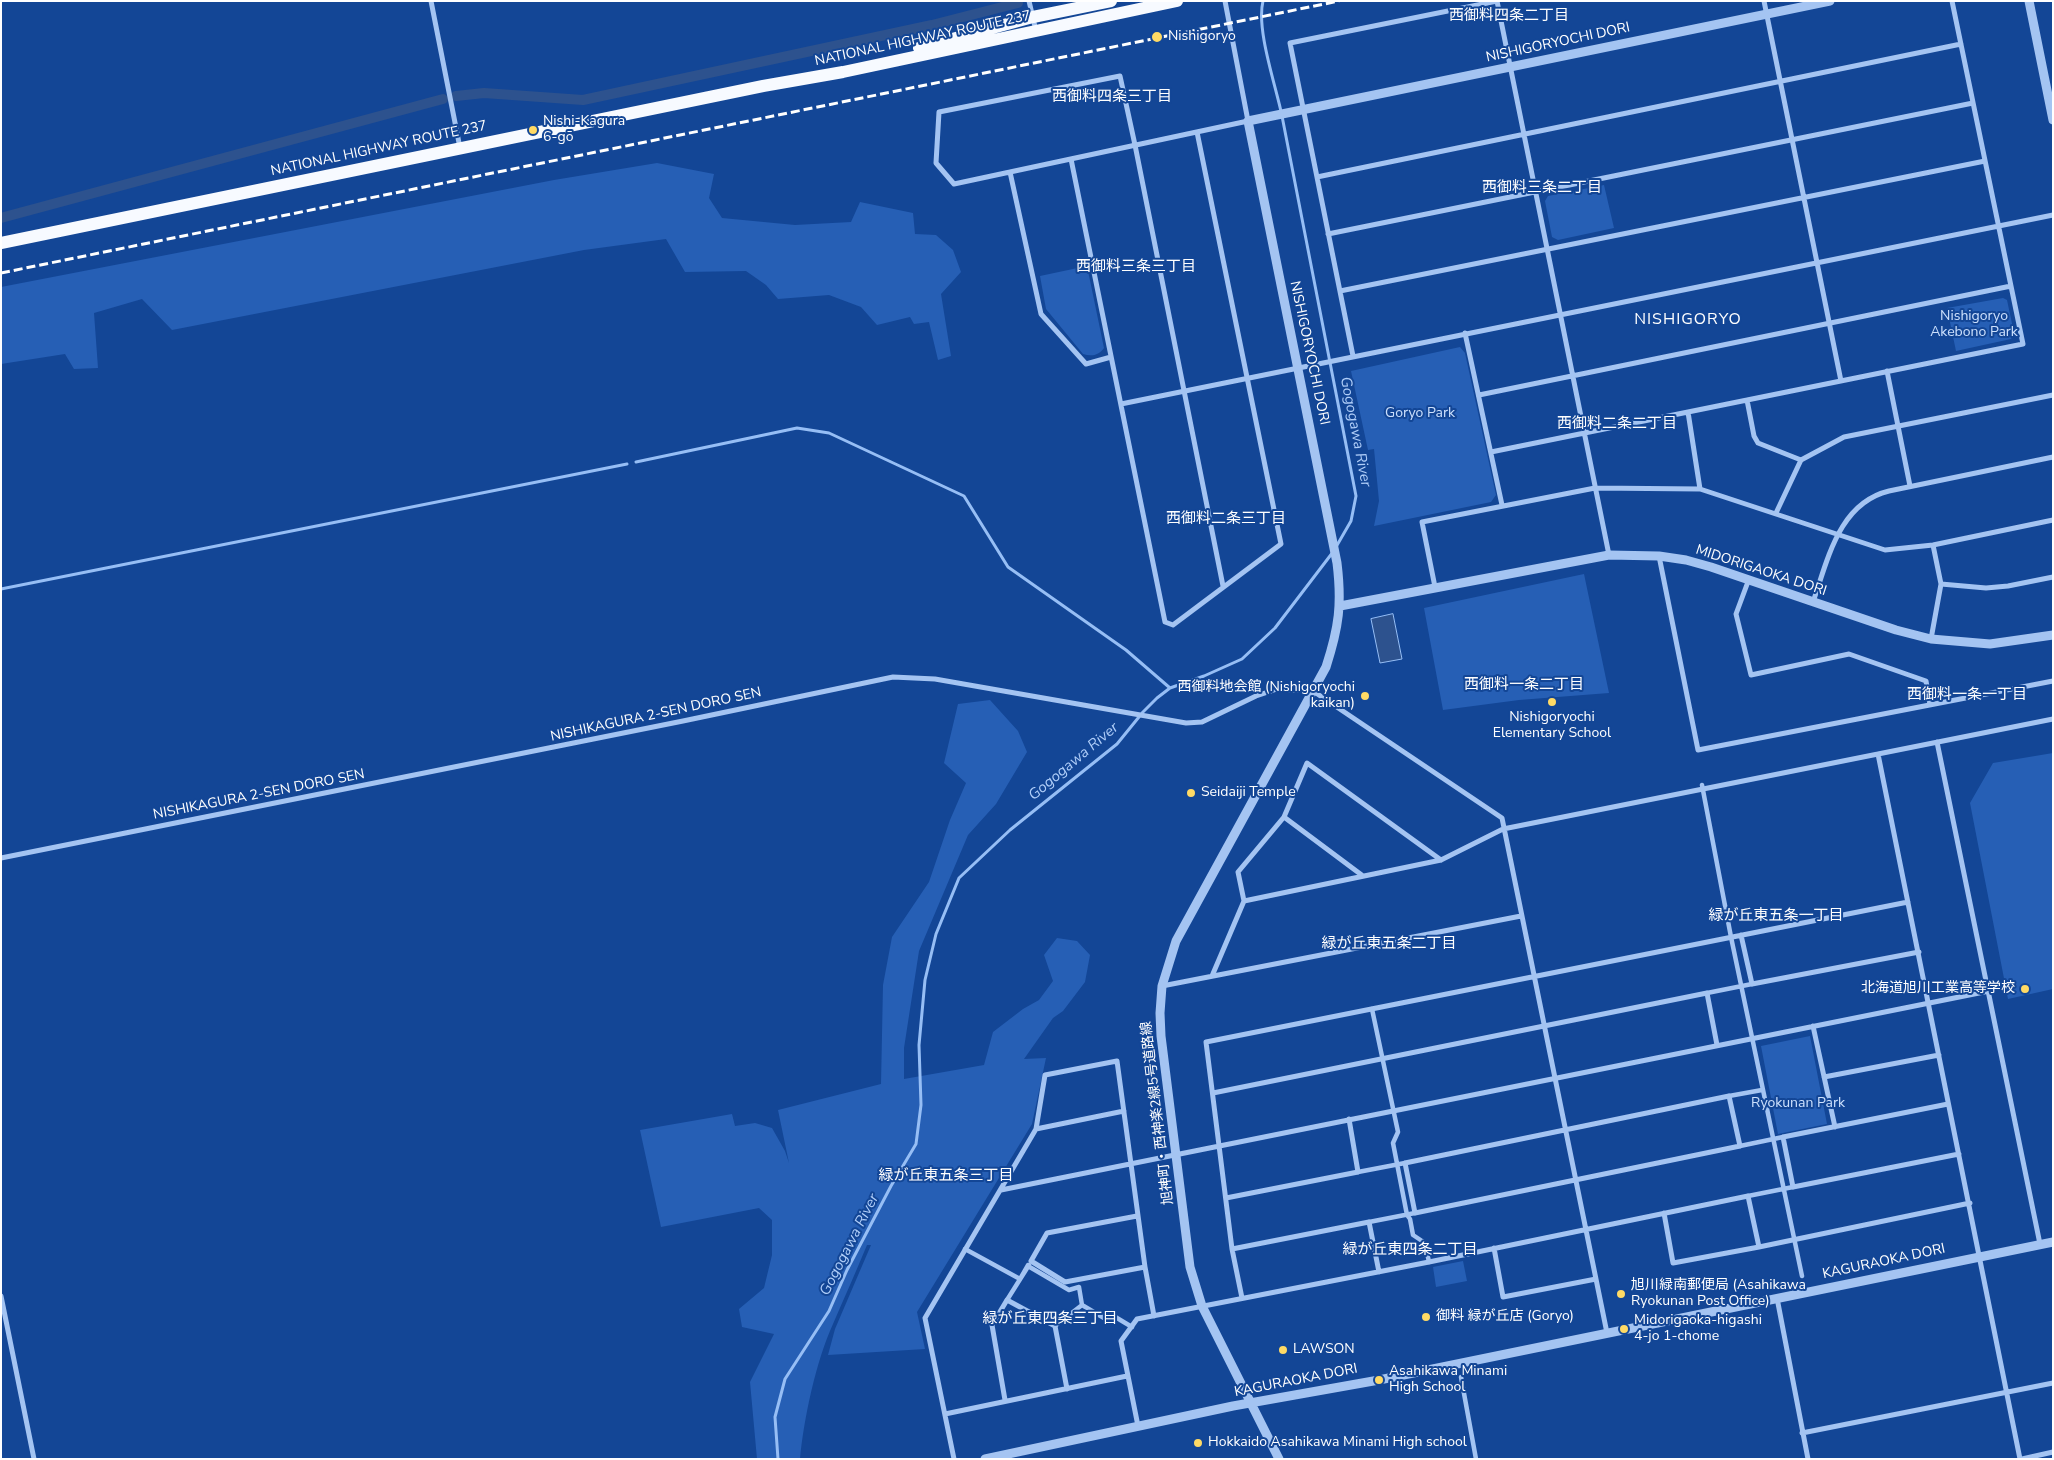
<!DOCTYPE html>
<html>
<head>
<meta charset="utf-8">
<style>
	body { margin:0 }
	#map { position:relative; width:2054px; height:1460px; overflow:hidden; background:#134696; font-family:"Nunito Sans",sans-serif }
	canvas { display:block }
	.frame { position:absolute; inset:0; border:2px solid #fff; pointer-events:none }
</style>
</head>
<body>
<div id="map">
<canvas width="2054" height="1460"></canvas>
<div class="frame"></div>
</div>
<script>
const ctx = document.querySelector('canvas').getContext('2d');
ctx.lineJoin = 'round';
function fill(path, color) { ctx.fillStyle = color; ctx.fill(path, 'evenodd'); }
function trace(path, color, width, dash) { ctx.strokeStyle = color; ctx.lineWidth = width; ctx.lineCap = dash ? 'butt' : 'round'; ctx.setLineDash(dash || []); ctx.stroke(path); }
function write(font, color, halo, rows, align = 'center') {
  ctx.font = font + ' "Nunito Sans","Noto Sans JP",sans-serif'; ctx.lineWidth = 4; ctx.setLineDash([]); ctx.textBaseline = 'middle'; ctx.strokeStyle = halo; ctx.fillStyle = color; for (const [text, x, y, turn = 0] of rows) {
    ctx.save(); ctx.translate(x, y); ctx.rotate((+turn || 0) * Math.PI / 180); ctx.textAlign = isNaN(turn) ? turn : align; if (halo) ctx.strokeText(text, 0, 0); ctx.fillText(text, 0, 0); ctx.restore();
  }
}
fill(new Path2D(`
	M657,163L714,174L709,198L722,218L795,225L851,222L860,202L913,213L915,234L936,235L953,250L961,272L941,294L951,356L938,360L929,322L914,324L910,317L877,325L861,307L829,295L778,299L766,285L746,271L685,272L666,239L584,250L172,330L142,299L94,313L98,368L74,369L65,354L1,364V287L554,180Z
	M1604,185L1614,228L1558,240L1552,237L1545,201L1548,196Z
	M1087,266L1104,348C1099,355 1092,357 1083,354L1046,309L1040,276Z
	M2003,298L2007,300L2014,333L2011,339L1956,351L1947,308Z
	M1460,347L1465,353L1496,495L1491,502L1374,526L1379,501L1374,449L1368,450L1351,371Z
	M1584,574L1609,693L1519,700L1443,710L1424,608Z
	M990,700L1018,731L1027,752L996,804L968,835L919,951L904,1048V1079L984,1065L993,1032L1023,1009L1039,1000L1053,981L1044,955L1057,938L1077,941L1090,955L1085,982L1063,1011L1053,1018L1024,1059L1046,1058L1032,1124L917,1312L925,1349L828,1355L835,1329L871,1245H867C856,1272 844,1298 833,1324C816,1361 804,1418 800,1459H757L750,1382L774,1334L742,1327L739,1309L764,1288L772,1255V1220L759,1208L661,1227L640,1130L732,1114L735,1126L755,1123L772,1128L785,1151L789,1163L778,1110L881,1084L883,985L892,937L929,882L950,820L966,783L944,763L958,704Z
	M2053,753V989L2008,999L1970,803L1993,763Z
	M1810,1036L1827,1124L1778,1134L1761,1046Z
	M1463,1261L1467,1281L1436,1287L1433,1267Z`), '#265fb5');
const water = new Path2D(`
	M1393,614L1402,659L1380,663L1371,619Z`);
fill(water, '#2d528e');
trace(water, '#96bef5', 1);
trace(new Path2D(`
	M1263,1C1256,30 1276,86 1282,116C1307,243 1331,369 1356,496L1351,521L1336,547
	M636,462L797,428L829,433L964,496L1008,567L1126,650L1170,688
	M1,589L627,464
	M778,1459L775,1417L785,1379L829,1311L847,1270L891,1186L916,1144L921,1105L919,1045L925,980L936,934L959,878L1010,830L1117,744L1143,712L1157,698L1170,688L1204,676L1242,659L1275,628L1333,552`), '#96bef5', 3);
trace(new Path2D(`
	M456,96L484,93L583,100L932,25L1018,3
	M1,218L443,99`), '#2d528e', 10);
trace(new Path2D(`
	M1702,785L1731,937L1802,1276
	M1707,993L1752,984
	M1372,1009L1398,1132L1393,1143L1407,1215L1410,1219L1413,1235L1425,1243L1429,1262
	M1729,1096L1762,1090
	M1740,1146L1783,1137
	M1358,1172L1405,1163
	M1748,1196L1793,1187
	M1369,1222L1415,1213
	M965,1249L1020,1279L1028,1265
	M1028,1266L1069,1290L1079,1287L1082,1305L1109,1321L1112,1315L1132,1327
	M1007,1300L1029,1265
	M1055,1326L1082,1305
	M1461,1377L1476,1459`), '#a4c4f2', 4.5);
trace(new Path2D(`
	M431,1L460,148
	M1029,1L1036,31
	M1497,1L1609,555
	M1764,1L1841,381
	M1071,159L1165,622L1173,625L1281,544L1197,132
	M1010,172L1041,314L1086,364L1111,357
	M1317,177L1961,44
	M1328,234L1973,103
	M1340,291L1985,161
	M1465,333L1502,505
	M1353,356L1290,43L1497,1
	M1887,371L1910,486
	M1479,395L2011,286
	M1747,400L1754,436L1758,443L1801,460
	M1121,404L2053,215
	M1688,412L1700,489
	M1491,452L2023,344L1952,1
	M1776,513L1801,460L1844,437L2053,395
	M1659,556L1698,750L2053,681
	M1749,579L1736,614L1751,675L1849,654L1926,681L1930,705
	M1941,584L1986,588L2008,586L2053,577
	M1223,586L1135,145L1120,76L939,112L936,163L954,184C1052,163 1150,142 1248,121L1225,1
	M1435,587L1422,522L1595,488L1700,489L1885,550L1933,545L2053,520
	M1813,602C1828,559 1839,503 1889,491L2053,457
	M1931,639L1941,584L1933,545
	M1937,742L2040,1244
	M1878,754L2020,1459
	M1284,817L1363,876
	M1,858L683,721L893,677L935,679L1186,723L1202,722L1256,696L1277,689L1313,691L1502,818L1607,1333
	M1244,901L1441,860L1503,829L2053,719
	M1741,935L1752,984L1919,952
	M1212,976L1244,901L1238,872L1284,817L1307,763L1441,860
	M1162,986L1521,916
	M1813,1026L1835,1127
	M1824,1077L1939,1055
	M1213,1093L1707,993L1717,1045
	M1729,1096L1740,1146L1415,1213L1405,1163Z
	M1948,1104L1783,1137L1793,1187L1959,1154
	M1036,1129L1124,1111
	M1001,1190L1989,991
	M1226,1198L1358,1172L1349,1119
	M1664,1213L1673,1263L1759,1247L1970,1203
	M1137,1216L1047,1233L1031,1261L1065,1282L1145,1267
	M1494,1248L1503,1297L1596,1279
	M1232,1249L1369,1222L1379,1272
	M1,1296L34,1459
	M1242,1298L1232,1249L1206,1042L1908,902
	M1777,1298L1808,1459
	M1005,1400L992,1325L1007,1300L1055,1326L1067,1389
	M945,1414L1127,1376
	M1138,1426L1121,1341L1137,1319L1429,1262L1748,1196L1759,1247
	M1802,1433L2053,1383
	M954,1459L925,1318L1036,1129L1045,1075L1117,1061L1145,1267L1154,1316
	M2022,1459L2053,1452`), '#a4c4f2', 5);
trace(new Path2D(`
	M2029,1L2053,120
	M1340,606L1609,555L1659,556L1686,560L1711,567L1896,630L1931,639L1990,644L2053,635
	M985,1459L1233,1406L1379,1380L2053,1242
	M1279,1459L1202,1306L1190,1267L1161,1036L1160,1013L1162,986L1176,941L1326,667C1339,627 1342,604 1337,563L1248,121L1830,1`), '#a4c4f2', 9);
trace(new Path2D(`
	M919,48L1033,17L1111,1
	M1,243L763,86L843,72L1177,1`), '#f7faff', 12);
trace(new Path2D(`
	M1,273L1339,1`), '#fff', 3, [9, 4]);
for (const [x, y, r, color] of [
	[1157,37,6,"#ffda65"],
	[533,130,5,"#ffda65"],
	[1365,696,5,"#ffda65"],
	[1552,702,5,"#ffda65"],
	[1191,793,5,"#ffda65"],
	[2025,989,5,"#ffda65"],
	[1621,1294,5,"#ffda65"],
	[1426,1317,5,"#ffda65"],
	[1624,1329,5,"#ffda65"],
	[1283,1350,5,"#ffda65"],
	[1379,1380,5,"#ffda65"],
	[1198,1443,5,"#ffda65"]
]) { const dot = new Path2D(); dot.arc(x, y, r, 0, 2 * Math.PI); ctx.fillStyle = color; ctx.fill(dot); trace(dot, '#134696', 2); }
write('14px', '#fff', '#134696', [
	["Nishigoryo",1168,37],
	["Nishi-Kagura",543,122],
	["6-gō",543,138],
	["西御料地会館 (Nishigoryochi",1355,688,"right"],
	["kaikan)",1355,704,"right"],
	["Nishigoryochi",1552,718,"center"],
	["Elementary School",1552,734,"center"],
	["Seidaiji Temple",1201,793],
	["北海道旭川工業高等学校",2015,989,"right"],
	["旭川緑南郵便局 (Asahikawa",1631,1286],
	["Ryokunan Post Office)",1631,1302],
	["御料 緑が丘店 (Goryo)",1436,1317],
	["Midorigaoka-higashi",1634,1321],
	["4-jo 1-chome",1634,1337],
	["LAWSON",1293,1350],
	["Asahikawa Minami",1389,1372],
	["High School",1389,1388],
	["Hokkaido Asahikawa Minami High school",1208,1443]
], 'left');
write('14px', '#fff', '#134696', [
	["NATIONAL HIGHWAY ROUTE 237",923,39,-12],
	["NISHIGORYOCHI DORI",1558,43,-12],
	["NATIONAL HIGHWAY ROUTE 237",379,149,-12],
	["NISHIGORYOCHI DORI",1309,353,78],
	["MIDORIGAOKA DORI",1761,571,18],
	["NISHIKAGURA 2-SEN DORO SEN",656,715,-12],
	["NISHIKAGURA 2-SEN DORO SEN",259,795,-11],
	["旭神町・西神楽2線5号道路線",1158,1113,-97],
	["KAGURAOKA DORI",1884,1262,-12],
	["KAGURAOKA DORI",1296,1381,-11]
]);
write('14px', '#cce0fd', '#134696', [
	["Nishigoryo",1974,317],
	["Akebono Park",1974,333],
	["Goryo Park",1420,414],
	["Ryokunan Park",1798,1104]
]);
write('15px', '#fff', '#134696', [
	["西御料四条二丁目",1509,16],
	["西御料四条三丁目",1112,97],
	["西御料三条二丁目",1542,188],
	["西御料三条三丁目",1136,267],
	["西御料二条二丁目",1617,424],
	["西御料二条三丁目",1226,519],
	["西御料一条二丁目",1524,685],
	["西御料一条一丁目",1967,695],
	["緑が丘東五条一丁目",1776,916],
	["緑が丘東五条二丁目",1389,944],
	["緑が丘東五条三丁目",946,1176],
	["緑が丘東四条二丁目",1410,1250],
	["緑が丘東四条三丁目",1050,1319]
]);
write('italic 15px', '#b0cef9', '#134696', [
	["Gogogawa River",1355,432,79],
	["Gogogawa River",1074,762,-40],
	["Gogogawa River",850,1245,-63]
]);
ctx.letterSpacing = '1px';
write('16px', '#fff', '#134696', [
	["NISHIGORYO",1688,320]
]);
ctx.letterSpacing = '0px';
</script>
</body>
</html>
